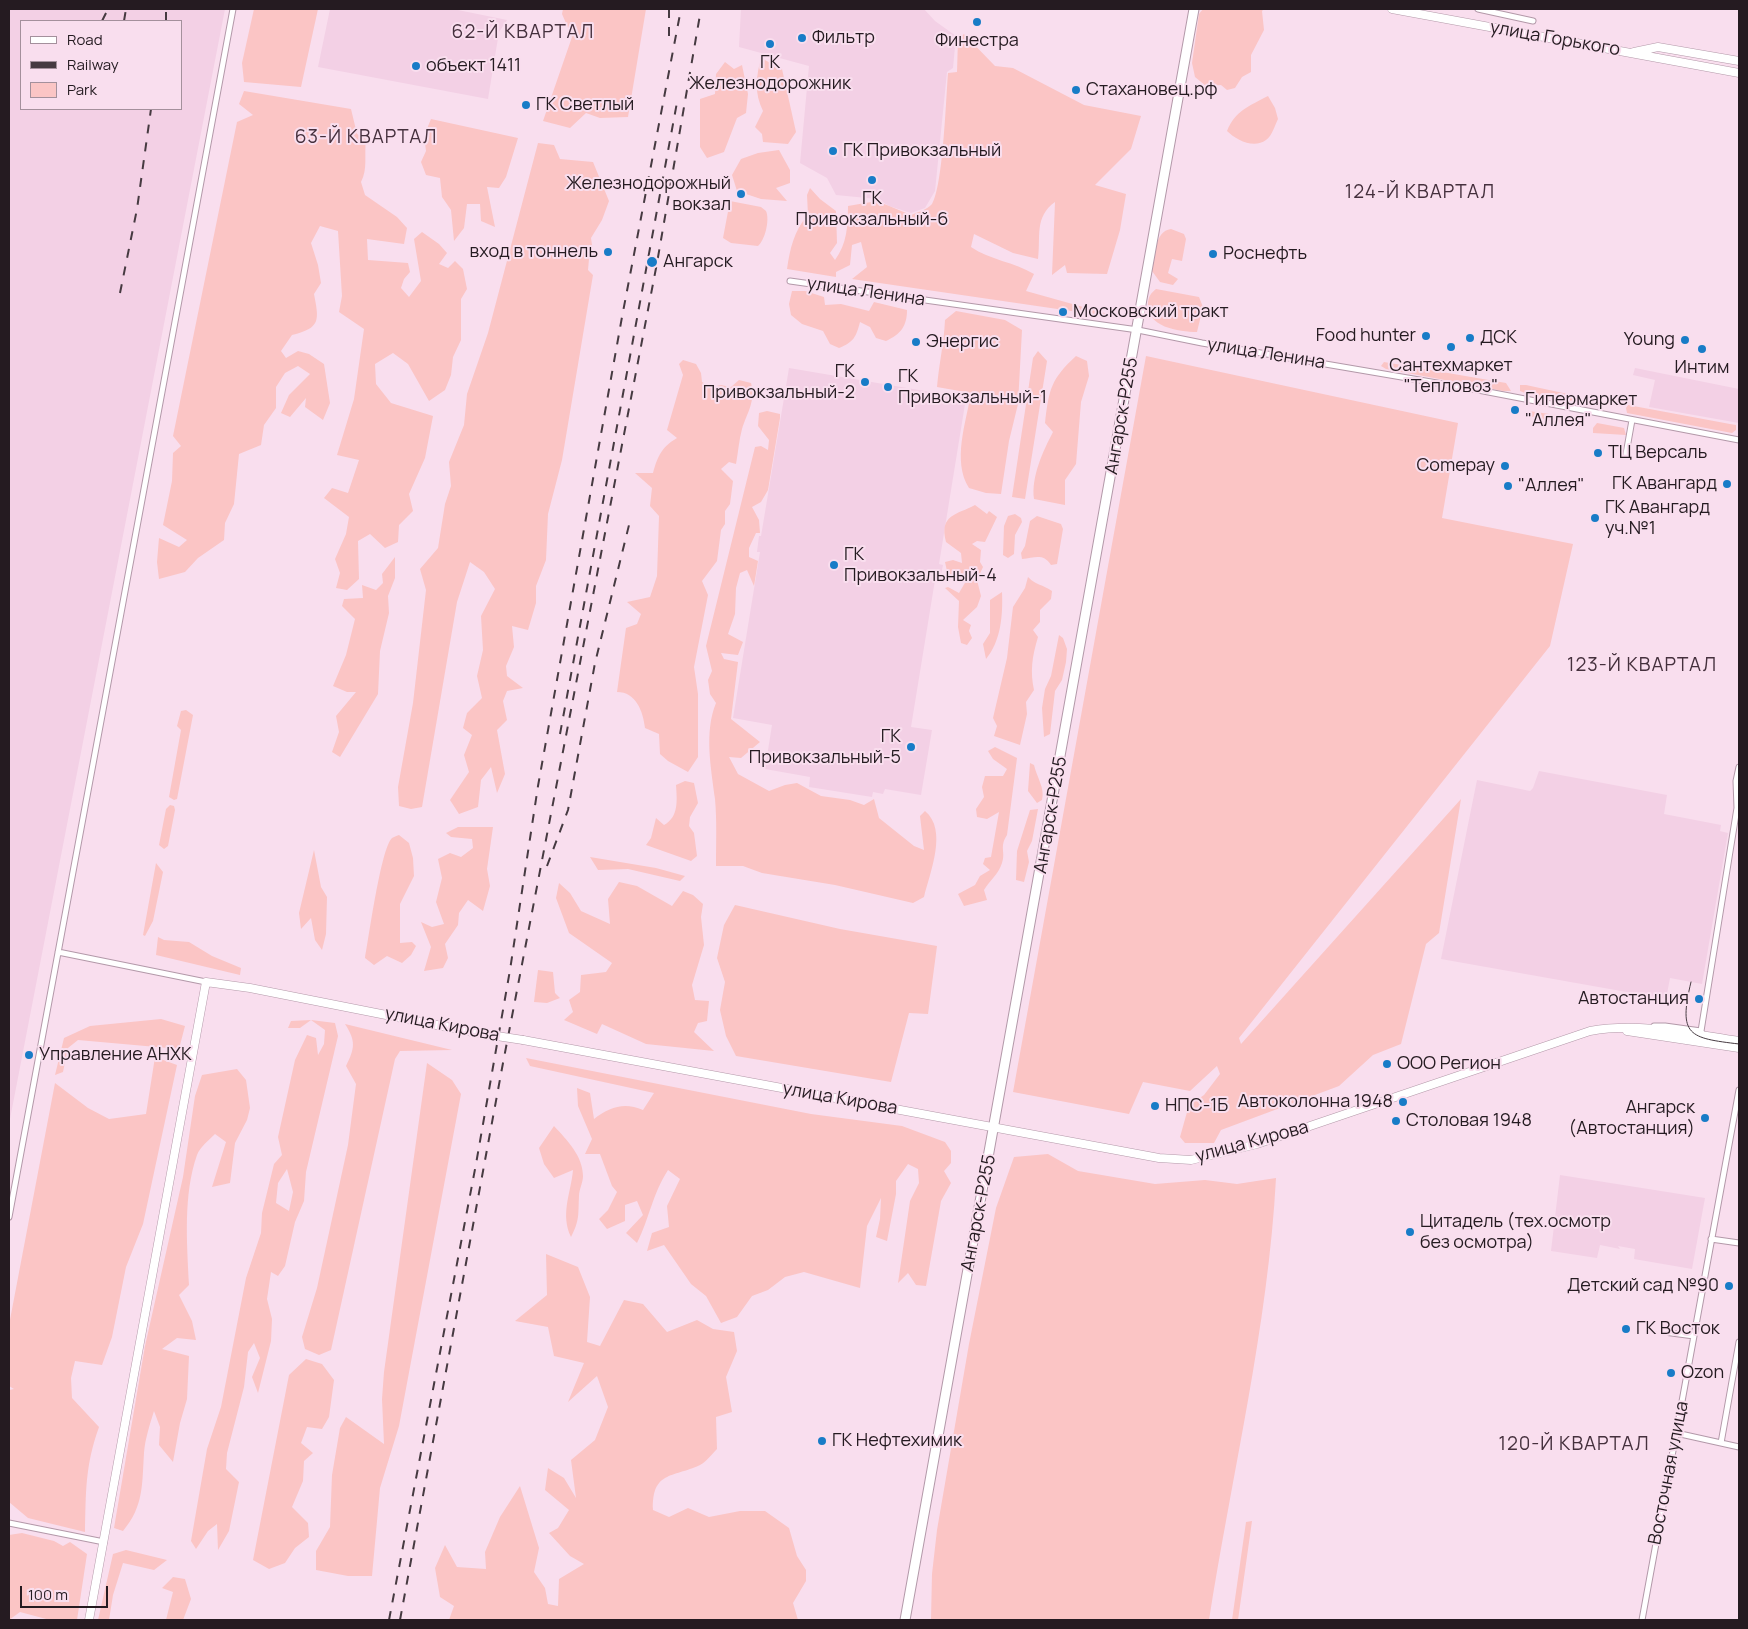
<!DOCTYPE html>
<html>
<head>
<meta charset="utf-8">
<style>
	body { margin:0 }
	#map { position:relative; width:1748px; height:1629px; overflow:hidden; background:#f9deee; font-family:Manrope,sans-serif }
	canvas { display:block }
	.frame { position:absolute; inset:0; border:10px solid #251b21; pointer-events:none }
	.legend { position:absolute; left:20px; top:20px; width:162px; height:90px; box-sizing:border-box; background:#f9deee; border:1px solid #a4909c; margin:0; padding:6px 9px; list-style:none; font-size:15px; color:#251b21 }
	.legend li { display:flex; align-items:center; gap:10px; height:25px }
	.legend b { width:25px; border:1px solid #a4909c }
	.scale { position:absolute; left:20px; top:1586px; width:88px; height:22px; box-sizing:border-box; border:2px solid #251b21; border-top:0; padding-left:6px; font-size:15px; line-height:18px; white-space:nowrap; color:#251b21; -webkit-text-stroke:4px #f9deee; paint-order:stroke }
</style>
</head>
<body>
<div id="map">
<canvas width="1748" height="1629"></canvas>
<div class="frame"></div>
<ul class="legend">
<li><b style="height:6px;background:#fff"></b>Road</li>
<li><b style="height:6px;background:#463a41"></b>Railway</li>
<li><b style="height:14px;background:#fbc5c5"></b>Park</li>
</ul>
<div class="scale">100 m</div>
</div>
<script>
const ctx = document.querySelector('canvas').getContext('2d');
ctx.lineJoin = 'round';
function fill(path, color) { ctx.fillStyle = color; ctx.fill(path, 'evenodd'); }
function trace(path, color, width, dash) { ctx.strokeStyle = color; ctx.lineWidth = width; ctx.lineCap = dash ? 'butt' : 'round'; ctx.setLineDash(dash || []); ctx.stroke(path); }
function write(font, color, halo, rows, align = 'center') {
  ctx.font = font + ' Manrope,sans-serif'; ctx.lineWidth = 4; ctx.setLineDash([]); ctx.textBaseline = 'middle'; ctx.strokeStyle = halo; ctx.fillStyle = color; for (const [text, x, y, turn = 0] of rows) {
    ctx.save(); ctx.translate(x, y); ctx.rotate((+turn || 0) * Math.PI / 180); ctx.textAlign = isNaN(turn) ? turn : align; if (halo) ctx.strokeText(text, 0, 0); ctx.fillText(text, 0, 0); ctx.restore();
  }
}
fill(new Path2D(`
	M9,9H225L9,1124ZM181,21V109H21V21Z
	M330,9H453L507,20L499,32L488,99L318,67Z
	M741,9H924L935,21L956,36L953,68L947,72L935,191L925,208L911,213L889,206L877,199L836,195L827,178L800,163L809,66L739,47Z
	M789,368L966,398L939,564L943,565L940,580H935L911,727L932,730L921,795L885,789L883,794L873,792L872,797L809,787L810,777L765,769L772,725L733,718L760,552H757L759,536H761Z
	M1635,368L1739,389V423L1649,407L1655,380L1633,375Z
	M1539,771L1667,795L1664,814L1721,825L1720,831L1728,833L1702,984L1670,978L1666,999L1441,959L1477,780L1530,791L1533,788Z
	M1560,1175L1705,1198L1692,1269L1634,1259L1635,1249L1618,1246L1620,1249L1600,1245L1597,1258L1551,1251Z`), '#f3d0e5');
fill(new Path2D(`
	M254,9H318L301,87L244,82L242,63Z
	M563,9H646L628,117L600,118L586,113L570,128L543,121L572,37L562,14Z
	M1203,9H1264L1262,11L1264,30L1251,55V72L1242,77L1235,88L1227,90L1221,85L1206,86L1195,77L1192,63L1199,14Z
	M964,34L995,66L1013,68L1084,105L1141,116L1131,149L1095,185L1126,194L1120,230L1107,274L1067,273L1065,265L1052,275L1055,202C1034,217 1041,237 1038,259L1013,253L974,234L971,247C990,260 1014,262 1034,274L1026,291L1126,319L852,279L867,267L861,242L852,245L850,265L836,272V277L787,269C790,249 794,230 808,215L807,195L810,188L820,199L836,211L837,243L830,253L835,260C847,244 848,225 848,206L877,201L911,215C918,212 927,210 932,204C943,187 946,99 948,73L957,72L958,39Z
	M761,58L782,69L796,132L788,144L763,142L762,134L755,127L763,111C754,93 756,77 761,58Z
	M725,62L734,69L742,65L748,94L746,113L737,118L724,152L707,158L700,147V99L715,94L716,74Z
	M244,91L351,109L357,134L366,139C364,155 368,169 361,182L365,195L397,217L407,228L404,244L367,239L368,260L408,263L410,272L404,279L401,288L409,297L421,281L414,239L422,232L439,244L447,253L439,264L448,268L455,261L463,269L467,289L461,299V340L453,357L451,375L445,390L429,401L408,364L393,353L375,364L376,384L391,403L433,416L425,458L409,494L413,511L399,525L398,542L385,548L370,534L358,541L359,579L347,590L336,588L340,573L335,559L346,534L349,517L324,498L332,488L348,493L359,460L337,455L354,399L364,329L339,312L342,296L338,231L320,226L311,243L318,265L321,283L314,294C319,320 321,328 292,335L281,351L286,358L298,351L309,354L324,364L330,403L323,420L305,407L306,398L290,417L281,413L289,395L310,374L298,366L285,373L276,387V408L264,425L261,445L239,454L234,504L225,523L224,540L198,558L185,572L159,579L157,562L159,538L179,547L187,540L163,525L172,481L173,453L181,446L173,436L237,122L253,115L239,104Z
	M1268,96L1275,108L1278,119C1275,125 1272,136 1266,140C1254,149 1236,140 1227,131C1235,111 1249,106 1268,96Z
	M431,119L518,138L506,177L499,188L487,187L495,227L481,221L480,204H467L464,228L454,241L451,210L442,197L440,178L426,175L421,162L426,151L424,136Z
	M538,143L554,145L560,159L593,162L609,201L602,220L591,238L593,252L589,259L588,270L593,275L562,460L548,514L546,560L536,586V603L528,630L512,626L514,647L506,666L507,676L523,688L507,691L503,701L507,720L497,730L505,774L497,793L491,767L481,780L478,807L459,814L450,800L469,772L464,755L472,735L463,728L467,713L482,698L477,676L483,650L481,616L495,589L484,572L470,562L457,602L422,807L411,809L399,806L398,787L413,703L426,590L420,569L438,548L445,504L451,486L449,462L464,425L467,394L488,333Z
	M779,150L790,170V183L776,188L787,201L761,199L737,191L732,175L741,159L758,153Z
	M730,201L761,207L766,211C770,220 765,240 758,246L731,243L723,238Z
	M1171,229L1184,234L1186,239L1182,261L1172,259L1168,273L1178,279L1173,285L1160,282L1152,271C1155,258 1154,231 1171,229Z
	M1156,289L1199,297L1203,307L1197,332C1179,332 1145,327 1148,302C1149,296 1151,293 1156,289Z
	M792,291H805L824,297L825,305L841,304L869,311L874,302L907,310C907,326 901,334 886,341L876,338L870,327L860,322C856,337 854,342 839,348L830,344L823,331L802,324L791,315L789,304Z
	M956,311L1005,320L1022,330L1018,404L1009,441L1001,494L986,493L969,488C952,461 966,423 971,393L937,387C939,364 944,343 945,320Z
	M1038,351L1047,361L1025,499L1012,497L1033,358Z
	M1076,356L1087,361L1089,376L1081,402L1076,464L1065,480V505L1034,499C1031,477 1043,451 1053,432L1045,423C1049,389 1051,379 1076,356Z
	M1146,356L1458,423L1442,518L1573,544L1550,646L1239,1038L1241,1044L1461,799L1439,933L1426,944L1401,1044L1373,1055L1339,1086L1221,1130L1214,1143H1185L1180,1137L1189,1105L1204,1095L1220,1074L1217,1066L1190,1091L1143,1082L1129,1114L1013,1092Z
	M683,360L696,364L701,373L702,382L712,387L721,385L731,387L739,380L751,383C756,401 747,413 742,429C739,440 738,453 736,464L729,462L721,469L733,481L730,504L725,511V524L721,530L717,561L702,581L708,595L694,667L698,694V757L688,772L668,761L660,754L659,734L645,728C643,711 636,692 617,692L626,628L637,624L641,614L627,602L650,597L657,576L659,516L650,506L652,488L635,473H653C658,455 662,447 677,438L667,430L683,375L679,364Z
	M1384,362L1506,383L1511,391H1503L1386,369L1381,366Z
	M1520,385H1526L1577,396L1576,400L1567,401L1525,393L1520,391Z
	M1628,405L1730,424L1736,425V430L1732,433L1627,413L1626,408Z
	M767,411L780,414V418L768,490L761,502L752,507L759,520L760,533H756L749,548V557L758,561L754,586L747,570L740,573L736,588L735,614L728,634L743,642L738,655L721,653L724,659L738,662L731,719L760,742L741,758L729,757L738,774L769,791L785,785L797,783L821,796L850,800L864,805L874,799L879,818L914,846L924,850L920,816L925,811C948,830 930,872 924,897L913,903L835,885L762,873L743,866H716C716,844 717,821 715,799C711,768 704,732 716,703L710,694L708,680L712,671L706,646L755,447L761,446L768,450L769,440L758,426L759,413Z
	M1529,411L1583,419L1581,427L1528,416Z
	M1597,423L1624,428L1626,435L1593,433V428Z
	M975,505L987,514L989,511L997,517L985,542L977,541L972,544L981,550L980,562L983,567L977,580L981,596L977,607L963,620L971,625L969,631L972,638L967,645L961,643L958,627L959,601L945,588L948,587L959,593L966,581L963,575L949,580L945,562L953,560L962,563L961,553L946,542C939,514 957,515 975,505Z
	M1015,514L1021,518L1022,522L1015,535L1014,554L1008,558L1003,555L1004,526L1008,516Z
	M1037,516L1061,524L1063,529L1057,564L1051,565C1043,553 1035,558 1022,559L1021,553L1025,546L1030,521Z
	M395,557V578L388,596L389,613L380,651L378,694L340,757L332,752L339,732L336,716L356,692H347L333,686L346,655L355,619L342,606L344,599L363,598L362,585L376,590L383,583L382,574Z
	M1028,577C1037,586 1042,584 1052,591L1051,599L1040,610V622L1033,630L1038,637C1032,657 1030,671 1034,690L1026,702L1027,714L1020,745L994,736L997,726L993,718L1007,658L1013,607L1025,588Z
	M1002,592C1003,615 1001,641 986,659L983,644L990,633V600Z
	M1059,635L1063,638L1067,649L1066,662L1062,680L1055,691L1050,734L1044,737L1042,708L1045,689L1051,676Z
	M186,710L193,715L177,799L174,800L169,797L181,730L177,726L181,711Z
	M995,747L1017,758L1007,835C999,847 1006,852 1002,863C998,875 990,880 984,890L987,900L964,906L958,894L975,885L980,876L990,870L983,864L985,858L991,857L999,812L987,819L977,817L976,809L984,797L982,787L985,776H1003L1007,769L993,759L988,751Z
	M1030,763L1034,765C1037,778 1045,788 1042,800L1037,803L1028,791Z
	M685,781L694,783L698,803L690,817L689,826L694,833L697,856L691,861L646,845L651,838L656,818L664,825C679,817 677,800 676,785Z
	M170,805L174,806L175,810L168,846L164,849L159,845L166,809Z
	M1038,809L1032,841L1027,851L1029,862L1024,882L1016,880L1017,851L1030,810Z
	M458,827H493L487,869L490,886L483,911L468,900L459,913L458,925L445,944L448,958L443,968L424,971L431,947L421,922L432,927L444,924L436,902L442,878L438,859L450,853L461,857L473,848L472,839L451,837L446,833Z
	M399,835L409,843L413,858L414,876L400,904V943L412,942L416,946L411,955L402,963L387,956L374,965L365,958C369,937 381,848 392,838C394,837 396,836 399,835Z
	M314,850L321,887L327,897L326,934L322,950L315,940L311,918L301,929L299,913Z
	M590,857L656,868L685,876L680,881L628,869L598,870Z
	M156,863L163,872L153,921L145,936L143,935Z
	M619,882L637,886L672,906L683,891L693,895L703,904L701,917L704,945L692,985L695,1000L709,1001L707,1021L698,1023L694,1032L714,1051L646,1044L602,1024L597,1034L564,1020L573,1012L569,1000L580,992L581,975L606,972L612,963L569,933L556,898L559,883L570,893L581,911L610,924L608,899Z
	M735,905L840,929L937,946L928,1014L909,1013L891,1082L736,1056L726,1036L720,1010L725,982L717,958L724,925Z
	M158,937L164,940L189,942L212,956L241,968L240,975L156,955Z
	M538,970L553,972L555,993L560,998L547,1003L534,1002Z
	M161,1019L185,1026L179,1049L78,1040L68,1048L63,1072L55,1075L64,1038L90,1026Z
	M311,1020L300,1028H288L291,1021L311,1020L335,1023L338,1036L306,1172L304,1201L295,1222L285,1266L278,1276L271,1272L267,1299L272,1319L271,1341L258,1393L252,1377L260,1358L254,1343L248,1352L244,1387L227,1453L226,1469L239,1482L229,1531L218,1550L217,1524L208,1531L196,1549L191,1541L207,1449L221,1407L246,1278L261,1233L262,1213L274,1164L282,1155L278,1137L295,1060L307,1035L316,1038L318,1055L324,1044L325,1030ZM287,1169L293,1192L289,1211L276,1203L278,1183Z
	M345,1024L452,1050L400,1051L395,1059L331,1350L319,1355L305,1349L302,1337L317,1288L348,1145L356,1084L346,1066C355,1048 356,1041 345,1024Z
	M155,1057L177,1065L143,1224L126,1267L112,1337L102,1365L75,1361L71,1378L72,1398L99,1427C85,1466 86,1492 85,1532L28,1518L9,1502V1390L14,1389L9,1386V1325L55,1083L88,1108L109,1119L146,1114Z
	M526,1058L811,1114L902,1126L945,1142L951,1151V1163L944,1171L951,1183L941,1201L926,1286L916,1285L908,1273L898,1283L910,1201L919,1183L918,1169L908,1164L896,1181V1194L887,1241L876,1237L880,1219L881,1198L867,1226L860,1288L804,1272L785,1277L768,1290L752,1296L737,1317L721,1323L706,1296L691,1284L664,1245L647,1251L652,1233L669,1227L667,1206L680,1179L668,1170C652,1195 650,1217 637,1243L626,1233L643,1215L637,1201L625,1205V1221L607,1229L599,1219L608,1210L617,1192L612,1186L600,1154H585L592,1139L578,1106L577,1088L590,1093L594,1119C610,1107 624,1102 643,1110L654,1093L530,1066Z
	M427,1063L452,1080L461,1094L399,1426L380,1488L372,1576H348L316,1570V1551L330,1527L332,1475L340,1428L346,1417L384,1444L382,1399L384,1372Z
	M237,1069L246,1080L250,1108L247,1120L235,1143L230,1183L212,1187L226,1142L215,1134C209,1140 200,1147 197,1155C183,1195 187,1243 189,1285L179,1295L192,1321L196,1340L177,1338L162,1349L189,1356L187,1399L180,1423L173,1462L159,1445L160,1427L154,1411C150,1424 145,1439 144,1453C142,1484 144,1506 123,1531L114,1528L145,1346L183,1177L195,1096L202,1075Z
	M554,1126C567,1140 583,1156 583,1176C583,1183 579,1189 579,1196C578,1214 580,1220 571,1237C560,1214 571,1193 573,1170L554,1178L544,1164L539,1148Z
	M1048,1154L1078,1171L1155,1184L1205,1180L1237,1184L1276,1178C1268,1327 1232,1473 1209,1620H931L932,1574L937,1530L969,1344L996,1208L1014,1157Z
	M546,1254L578,1267L590,1297L587,1342L600,1346L624,1300L643,1304L667,1332L697,1320L713,1329L734,1332L737,1351L726,1377L732,1412L716,1417L717,1449C712,1454 706,1462 700,1465C672,1478 652,1471 653,1510L669,1517L688,1508L709,1517L740,1511H765L789,1528L797,1556L806,1570V1581L793,1603L798,1620H449L454,1606L440,1597L435,1568L445,1545L457,1567L486,1569L485,1552L500,1517L520,1486L539,1548L534,1572L545,1588L548,1604L558,1606L559,1579L584,1564L570,1556L549,1533L558,1528L569,1510L545,1490L548,1468L564,1478L576,1498L571,1460L595,1440L608,1407L597,1376L568,1402L584,1363L554,1356L548,1327L515,1321L547,1295Z
	M306,1359L322,1364L334,1380L329,1417L322,1429L307,1427L301,1443L313,1453L304,1461L303,1481L292,1507L308,1523L309,1537L295,1548L285,1563L269,1569L253,1560L289,1375Z
	M1252,1521L1238,1620H1232L1246,1522Z
	M22,1533L54,1541L63,1546L70,1542L87,1554L77,1620H50L20,1612L9,1620V1535Z
	M126,1550L167,1560L154,1570L123,1563L113,1595L109,1620H98L113,1554Z
	M173,1577L185,1579L191,1599L183,1620H166L173,1592L162,1588Z`), '#fbc5c5');
const street = new Path2D(`
	M1478,9L1533,21
	M790,281L1138,330L1202,343L1478,390L1739,440
	M1626,454L1632,420
	M58,952L206,982
	M1654,1026H1665L1701,1031
	M1704,1037L1701,1031L1737,808L1736,781L1739,767
	M9,1217L233,9
	M1711,1239L1739,1243
	M1664,1332L1694,1336
	M1676,1433L1739,1447
	M1721,1443L1739,1342
	M9,1523L104,1542
	M1642,1620L1739,1090`);
const secondary = new Path2D(`
	M1392,9L1739,73
	M1634,52L1658,47L1739,61
	M1627,1031L1739,1048
	M523,1040L1159,1158L1191,1160L1257,1144L1590,1031C1639,1022 1691,1034 1739,1041
	M89,1620L206,982L250,988L477,1033`);
const primary = new Path2D(`
	M905,1620L1194,9`);
trace(street, '#b399a9', 7);
trace(secondary, '#b399a9', 9);
trace(primary, '#b399a9', 11);
trace(street, '#fff', 5);
trace(secondary, '#fff', 8);
trace(primary, '#fff', 9);
trace(new Path2D(`
	M1691,982C1678,1036 1689,1038 1739,1044`), '#463a41', 1);
trace(new Path2D(`
	M669,9V43
	M102,21L108,9
	M124,21L126,9
	M166,21V9
	M120,293L137,209L151,109
	M560,734L678,97
	M547,866L568,810L595,663L630,521
	M389,1620L476,1164L510,970L538,786L622,317L681,9
	M400,1620L503,1063L657,263L701,9`), '#463a41', 2, [9, 9]);
const secondaryBridge = new Path2D(`
	M477,1033L523,1040`);
trace(secondaryBridge, '#b399a9', 9, []);
trace(secondaryBridge, '#fff', 8);
for (const [x, y, r, color] of [
	[977,22,5,"#187cc7"],
	[802,38,5,"#187cc7"],
	[770,44,5,"#187cc7"],
	[416,66,5,"#187cc7"],
	[1076,90,5,"#187cc7"],
	[526,105,5,"#187cc7"],
	[833,151,5,"#187cc7"],
	[872,180,5,"#187cc7"],
	[741,194,5,"#187cc7"],
	[608,252,5,"#187cc7"],
	[1213,254,5,"#187cc7"],
	[652,262,6,"#187cc7"],
	[1063,312,5,"#187cc7"],
	[1426,336,5,"#187cc7"],
	[1470,338,5,"#187cc7"],
	[1685,340,5,"#187cc7"],
	[916,342,5,"#187cc7"],
	[1451,347,5,"#187cc7"],
	[1702,349,5,"#187cc7"],
	[865,382,5,"#187cc7"],
	[888,387,5,"#187cc7"],
	[1515,410,5,"#187cc7"],
	[1598,453,5,"#187cc7"],
	[1505,466,5,"#187cc7"],
	[1727,484,5,"#187cc7"],
	[1508,486,5,"#187cc7"],
	[1595,518,5,"#187cc7"],
	[834,565,5,"#187cc7"],
	[911,747,5,"#187cc7"],
	[1699,999,5,"#187cc7"],
	[29,1055,5,"#187cc7"],
	[1387,1064,5,"#187cc7"],
	[1403,1102,5,"#187cc7"],
	[1155,1106,5,"#187cc7"],
	[1705,1118,5,"#187cc7"],
	[1396,1121,5,"#187cc7"],
	[1410,1232,5,"#187cc7"],
	[1729,1286,5,"#187cc7"],
	[1626,1329,5,"#187cc7"],
	[1671,1373,5,"#187cc7"],
	[822,1441,5,"#187cc7"]
]) { const dot = new Path2D(); dot.arc(x, y, r, 0, 2 * Math.PI); ctx.fillStyle = color; ctx.fill(dot); trace(dot, '#f9deee', 2); }
write('18px', '#251b21', '#f9deee', [
	["Фильтр",812,38],
	["Финестра",977,41,"center"],
	["ГК",770,63,"center"],
	["Железнодорожник",770,84,"center"],
	["объект 1411",426,66],
	["Стахановец.рф",1086,90],
	["ГК Светлый",536,105],
	["ГК Привокзальный",843,151],
	["Железнодорожный",731,184,"right"],
	["вокзал",731,205,"right"],
	["ГК",872,199,"center"],
	["Привокзальный-6",872,220,"center"],
	["вход в тоннель",598,252,"right"],
	["Роснефть",1223,254],
	["Ангарск",663,262],
	["Московский тракт",1073,312],
	["Food hunter",1416,336,"right"],
	["ДСК",1480,338],
	["Young",1675,340,"right"],
	["Энергис",926,342],
	["Сантехмаркет",1451,366,"center"],
	["\"Тепловоз\"",1451,387,"center"],
	["Интим",1702,368,"center"],
	["ГК",855,372,"right"],
	["Привокзальный-2",855,393,"right"],
	["ГК",898,377],
	["Привокзальный-1",898,398],
	["Гипермаркет",1525,400],
	["\"Аллея\"",1525,421],
	["ТЦ Версаль",1608,453],
	["Comepay",1495,466,"right"],
	["ГК Авангард",1717,484,"right"],
	["\"Аллея\"",1518,486],
	["ГК Авангард",1605,508],
	["уч.№1",1605,529],
	["ГК",844,555],
	["Привокзальный-4",844,576],
	["ГК",901,737,"right"],
	["Привокзальный-5",901,758,"right"],
	["Автостанция",1689,999,"right"],
	["Управление АНХК",39,1055],
	["ООО Регион",1397,1064],
	["Автоколонна 1948",1393,1102,"right"],
	["НПС-1Б",1165,1106],
	["Ангарск",1695,1108,"right"],
	["(Автостанция)",1695,1129,"right"],
	["Столовая 1948",1406,1121],
	["Цитадель (тех.осмотр",1420,1222],
	["без осмотра)",1420,1243],
	["Детский сад №90",1719,1286,"right"],
	["ГК Восток",1636,1329],
	["Ozon",1681,1373],
	["ГК Нефтехимик",832,1441]
], 'left');
write('18px', '#251b21', '#f9deee', [
	["улица Горького",1555,39,10],
	["улица Ленина",866,292,8],
	["улица Ленина",1266,354,9],
	["Ангарск-Р255",1122,416,-80],
	["Ангарск-Р255",1051,815,-80],
	["улица Кирова",442,1025,11],
	["улица Кирова",840,1099,10],
	["улица Кирова",1252,1142,-15],
	["Ангарск-Р255",979,1213,-79],
	["Восточная улица",1669,1473,-79]
]);
ctx.letterSpacing = '1px';
write('19px', '#45303d', '#f9deee', [
	["62-Й КВАРТАЛ",523,33],
	["63-Й КВАРТАЛ",366,138],
	["124-Й КВАРТАЛ",1420,193],
	["123-Й КВАРТАЛ",1642,666],
	["120-Й КВАРТАЛ",1574,1445]
]);
ctx.letterSpacing = '0px';
</script>
</body>
</html>
